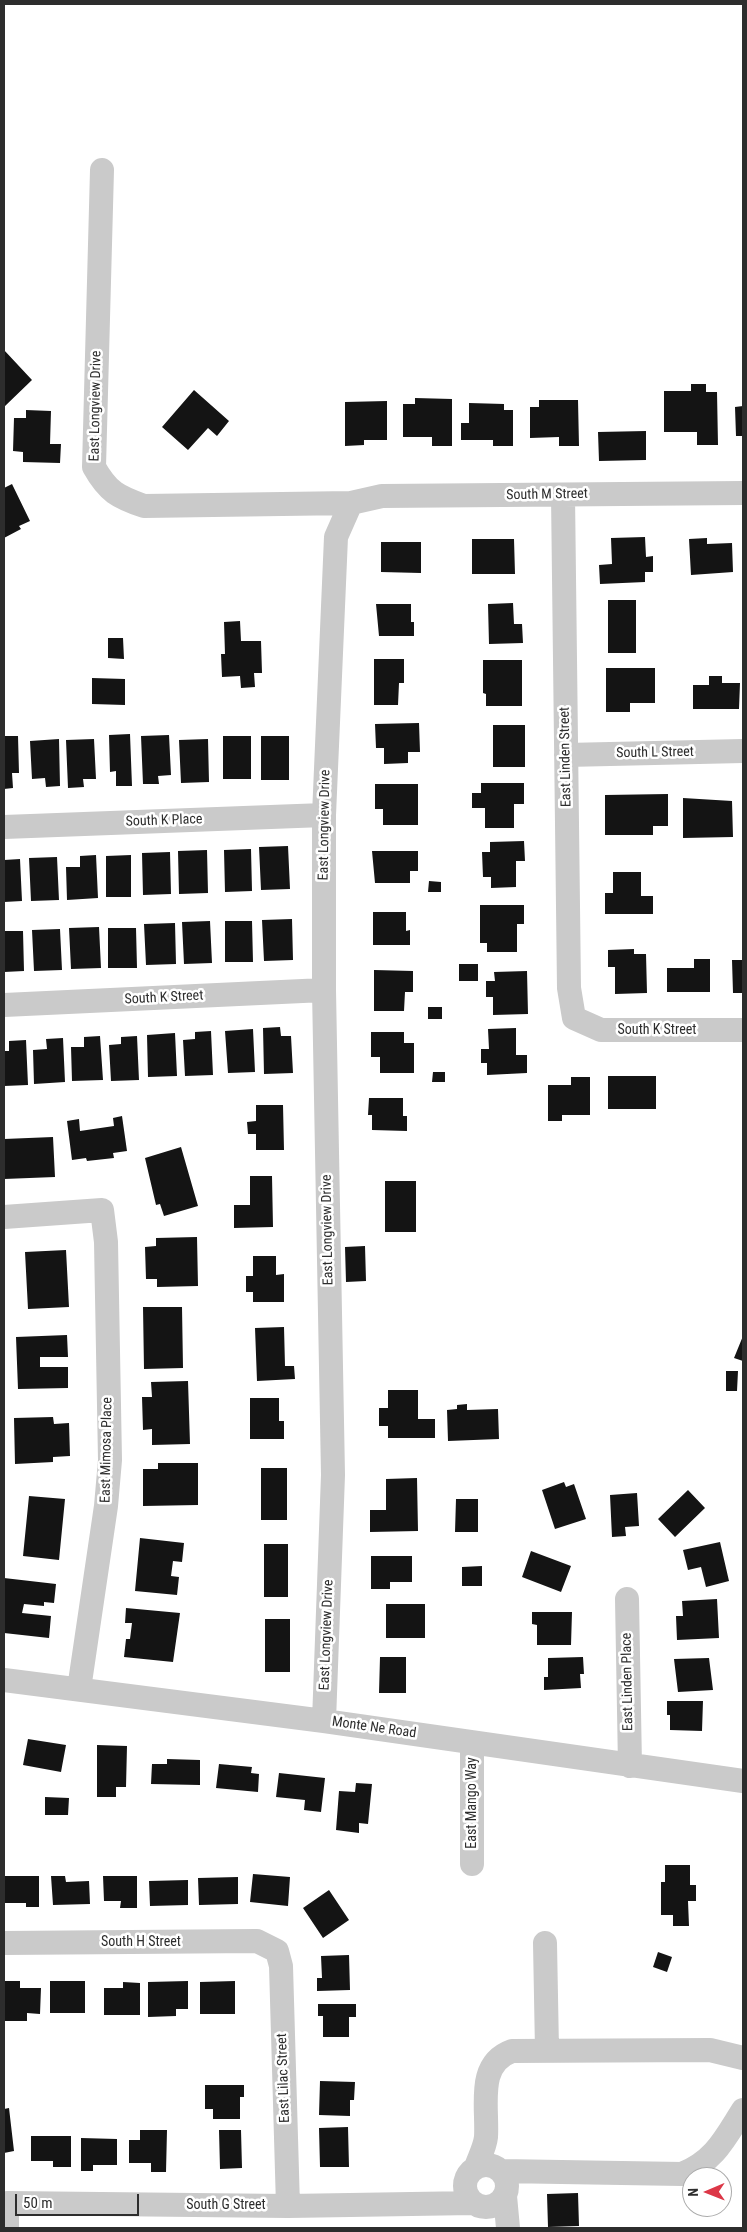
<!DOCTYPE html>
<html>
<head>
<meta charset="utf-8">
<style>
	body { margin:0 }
	#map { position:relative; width:747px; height:2232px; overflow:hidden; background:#fff; font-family:"Roboto Condensed",sans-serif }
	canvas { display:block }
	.frame { position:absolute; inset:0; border:5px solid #2d2d2d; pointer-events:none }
	.north { position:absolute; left:682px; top:2167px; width:50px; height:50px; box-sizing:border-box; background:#fff; border:1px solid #ababab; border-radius:50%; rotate:269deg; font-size:14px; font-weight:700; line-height:20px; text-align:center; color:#2d2d2d }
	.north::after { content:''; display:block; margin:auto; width:18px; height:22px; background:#dc3747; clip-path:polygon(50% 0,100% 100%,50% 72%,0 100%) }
	.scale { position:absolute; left:15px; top:2194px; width:124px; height:22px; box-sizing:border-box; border:2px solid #2d2d2d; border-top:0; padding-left:6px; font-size:15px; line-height:18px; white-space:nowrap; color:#2d2d2d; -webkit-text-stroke:4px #fff; paint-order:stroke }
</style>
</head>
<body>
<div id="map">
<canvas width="747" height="2232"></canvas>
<div class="frame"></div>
<div class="north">N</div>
<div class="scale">50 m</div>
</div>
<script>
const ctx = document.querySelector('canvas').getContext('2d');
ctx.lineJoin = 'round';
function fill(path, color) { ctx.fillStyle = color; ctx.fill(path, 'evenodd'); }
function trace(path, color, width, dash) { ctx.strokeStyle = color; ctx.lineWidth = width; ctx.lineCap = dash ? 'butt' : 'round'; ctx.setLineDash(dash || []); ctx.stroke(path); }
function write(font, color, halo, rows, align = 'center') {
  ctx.font = font + ' "Roboto Condensed",sans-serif'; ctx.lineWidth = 5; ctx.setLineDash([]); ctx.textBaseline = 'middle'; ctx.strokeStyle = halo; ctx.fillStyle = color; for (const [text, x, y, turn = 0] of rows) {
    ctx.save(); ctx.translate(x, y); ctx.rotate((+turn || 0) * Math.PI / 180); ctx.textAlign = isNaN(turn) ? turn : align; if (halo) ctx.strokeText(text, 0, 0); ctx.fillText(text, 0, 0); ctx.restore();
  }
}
fill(new Path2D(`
	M4,350L32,380L4,407Z
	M691,384H706V392H717L718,445H697V432H664V391H691Z
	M194,390L229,421L217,436L208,428L188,450L162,427Z
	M415,398L452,399V446H432V437H403V404H415Z
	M539,400H578L579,446H559V437L530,438V407H539Z
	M387,401V440H364V445L345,446V402Z
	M469,403L504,404V410H513V446H493V440H461V423H469Z
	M743,406V436H736L735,407Z
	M26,410L51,411L50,444H61L60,463L23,462V452L13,451L14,418H26Z
	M646,431V460L599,461L598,432Z
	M12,484L30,521L19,526L21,529L4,538V488Z
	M645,537L646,557L653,556V572H645V582L600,584L599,565L612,564L611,538Z
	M707,538V544L732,543L733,572L691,575L689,539Z
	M472,539H514L515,574H472Z
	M381,542H421V573L381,572Z
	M608,600H636V653H608Z
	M513,603L514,624H522L523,643L489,644L488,604Z
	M376,604H411V622H414V636H379Z
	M240,621L241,641H261L262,673H254L255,687L241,688L240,676L222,677L221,654H225L224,622Z
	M108,638H123L124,659L108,658Z
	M374,659H404V683H399L398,705H374Z
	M483,660H522V706H486V694L483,693Z
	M606,668H655V703H630V712H606Z
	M709,676H722V683H740L739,709H693V685H709Z
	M92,678L125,679V705L92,704Z
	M419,723L420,752H408V763L384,764V748H376L375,724Z
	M493,725H525V767H493Z
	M130,734L132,786H116V771L110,772L109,735Z
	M169,735L171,775L158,776L159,784H143L141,736Z
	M4,736H18L19,773H12L13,788L4,789Z
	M223,736H251V779H223Z
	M261,736H289V780H261Z
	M59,739L60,786L46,787L45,778L32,779L30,741Z
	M94,739L96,779H83L84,787L68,788L66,740Z
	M208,739L209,782L181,783L179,740Z
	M481,783H524V804H514V828H485V808H472V793H481Z
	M375,784H418V825H383V809H375Z
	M668,794V826H653V835H605V795Z
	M683,798L732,801L733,837L683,838Z
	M524,841L525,861H516V887L491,888V877H483L482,852H490V842Z
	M288,846L290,889L261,890L259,847Z
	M251,849L252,891L225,892L224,850Z
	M207,850L208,893L179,894L178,851Z
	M372,851H418V871H410V883H375Z
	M170,852L171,894L143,895L142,853Z
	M96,855L98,898L67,900L66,867H80V856Z
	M131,855V897H106V856Z
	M57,857L59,900L31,901L29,858Z
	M20,859L22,901L4,902V860Z
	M613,872H641V896H653V914H605V893H613Z
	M429,881L441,882V892H428Z
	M480,905H524V924H517V952H487V943H480Z
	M373,912H406V931L410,930V945H373Z
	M292,919L293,960L264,961L262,920Z
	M210,921L212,963L184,964L182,922Z
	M225,921H252L253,962H225Z
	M175,923L176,964L146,965L144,924Z
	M99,927L101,968L71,969L69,928Z
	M108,928H136L137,968H108Z
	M60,929L62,970L34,971L32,930Z
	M4,931H23L24,971L4,972Z
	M634,949V954H646L647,993L615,994V967H608V950Z
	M694,959H710V992H667V968H694Z
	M732,960H743V993H733Z
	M459,964H478V981H459Z
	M374,970L413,971V992H405L404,1011H374Z
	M527,971L528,1014L493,1015V997H486V981H495L494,972Z
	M428,1007H442V1019H428Z
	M280,1027L281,1036H291L293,1073L264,1074L263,1028Z
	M516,1028V1055H527V1073L487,1075V1063H481V1049H489L488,1029Z
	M253,1029L255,1072L228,1073L225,1031Z
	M211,1031L213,1075L185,1076L183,1040L195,1039V1032Z
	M371,1032H404V1043H414V1073H380V1057H371Z
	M175,1033L177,1076L148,1077L147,1035Z
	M100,1036L103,1080L72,1081L71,1047H84V1037Z
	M137,1036L139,1080L111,1081L109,1045L121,1044V1037Z
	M63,1038L65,1082L34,1084L33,1050L47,1049L46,1039Z
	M26,1040L28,1085L4,1086V1051H9V1041Z
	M433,1072H445V1082H432Z
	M608,1076H656V1109H608Z
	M571,1077H590V1115H562V1121H548V1085H571Z
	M369,1098H403V1116H407V1131L372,1130V1115H368Z
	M256,1105H283L284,1150H256V1134H248L247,1122L256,1121Z
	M122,1116L127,1151L113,1153L114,1158L87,1161L86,1158L72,1160L67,1121L79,1119L80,1131L114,1126L113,1118Z
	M53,1137L55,1177L4,1179V1139Z
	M181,1147L198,1206L164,1216L160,1204L156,1205L145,1158Z
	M250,1176H272L273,1227L234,1228V1205H250Z
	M385,1181H416V1232H385Z
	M197,1237L198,1286L157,1287V1279H146L145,1247L156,1246V1238Z
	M365,1246L366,1281L346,1282L345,1247Z
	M66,1250L69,1307L28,1309L25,1252Z
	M253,1256H276V1275L284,1274V1302H253V1292H246V1276H253Z
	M143,1307H182L183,1368L144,1369Z
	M284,1327L285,1366H294L295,1379L257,1381L255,1328Z
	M67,1335L68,1357H40V1367H68V1388L18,1389L16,1337Z
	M743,1336V1361L734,1358Z
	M726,1371H738L737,1391H726Z
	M188,1381L190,1444L152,1445V1429L143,1430L142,1397H152L151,1382Z
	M388,1390H418V1419H435V1438H388V1426H379V1408H388Z
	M250,1398H279V1421H284V1439H250Z
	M467,1404V1410L498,1409L499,1439L448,1441L447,1410L457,1409V1405Z
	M53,1417L54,1424L69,1423L70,1456L53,1457V1462L15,1464L14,1418Z
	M158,1463H198V1505L143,1506V1469H158Z
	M261,1468H287V1520H261Z
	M417,1478L418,1531L370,1532V1510H386V1479Z
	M564,1482L566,1487L574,1484L586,1519L555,1529L542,1490Z
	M688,1490L705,1508L675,1537L658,1519Z
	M637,1493L639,1526L625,1527L626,1536L612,1537L610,1495Z
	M29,1496L65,1499L59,1560L23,1556Z
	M456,1499H478V1532H455Z
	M140,1538L184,1543L182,1562L173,1561L171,1576L179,1577L177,1595L135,1591Z
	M720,1542L729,1581L706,1587L701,1567L688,1570L683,1550Z
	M264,1544H288V1597H264Z
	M531,1551L571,1566L561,1592L522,1577Z
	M371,1556H412V1582H390V1589H371Z
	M482,1566V1586H462V1567Z
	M4,1578L56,1584L54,1603L44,1602V1606L24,1604L22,1613L51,1616L49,1638L4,1633Z
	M717,1599L719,1638L677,1640L676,1616H683L682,1601Z
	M386,1604H425V1638H386Z
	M126,1608L180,1613L173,1662L124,1657L126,1639H130L132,1623H125Z
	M532,1612H572L571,1645H537V1625L532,1624Z
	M265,1619H290V1672H265Z
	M380,1657H406V1693H379Z
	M583,1657L584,1674H580L581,1688L544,1690V1677H548V1658Z
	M709,1658L713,1690L678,1692L674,1659Z
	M667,1701H703L702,1731L670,1730V1715H667Z
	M28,1739L66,1745L61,1772L23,1765Z
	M97,1745L127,1746L126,1787H116V1797H97Z
	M167,1759L200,1760V1785L151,1784L152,1764H167Z
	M219,1764L252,1767L251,1773L259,1774L258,1792L216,1788Z
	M279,1773L325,1778L321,1812L304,1810L305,1800L276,1797Z
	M356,1783L372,1784L368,1824L359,1823V1833L336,1830L339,1791L355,1792Z
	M45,1797L69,1798L68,1815H45Z
	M665,1865H690V1885H696V1901H688L689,1926H673V1915H661V1882H665Z
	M253,1874L290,1877L288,1906L250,1902Z
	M5,1876H39V1907H26V1903H5Z
	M51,1876H65L66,1882L89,1881L90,1904L53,1905Z
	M103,1876H137V1908H120L121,1901H104Z
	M238,1877V1904L199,1905L198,1878Z
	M188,1880V1905L150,1906L149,1881Z
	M329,1890L349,1920L323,1938L303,1908Z
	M658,1952L672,1957L667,1972L653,1967Z
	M349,1955L350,1990L317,1991V1978H322L321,1956Z
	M4,1981H20V1988H41L40,2014L27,2013V2021H4Z
	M50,1981H85V2013H50Z
	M188,1981V2009H176V2016L148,2017V1982Z
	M235,1981V2014H200V1982Z
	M123,1982L140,1983V2015H104V1988H123Z
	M318,2004H356V2017H349V2037H323V2016H318Z
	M320,2081L355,2082L354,2100H350V2116L319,2115Z
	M205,2085H244V2097H240V2119H213V2109H205Z
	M9,2108L14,2151L4,2153V2109Z
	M348,2127L349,2167H320L319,2128Z
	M140,2130H167L166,2172H151V2163H129V2140H140Z
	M219,2130H241L242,2168L220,2169Z
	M31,2136H71V2167H53V2161H31Z
	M81,2138L117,2139V2165H93V2171H81Z
	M578,2193L579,2226L548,2227L547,2194Z`), '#141414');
trace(new Path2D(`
	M102,170L94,467C108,492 118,497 144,506L351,503L382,496L743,493
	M563,495L569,988L574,1018L601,1030H743
	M566,755L743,751
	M4,827L324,815
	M4,1005L324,990
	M4,1217L102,1210L106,1242L110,1460L106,1506L79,1689
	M627,1599L630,1766
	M4,1680L324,1721L743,1781
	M324,1721L333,1475L324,990V815L336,537L351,503
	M472,1864V1743
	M4,1943L257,1941L277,1951L281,1966L288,2206
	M545,1943L547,2050
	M465 2186a21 21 0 1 1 42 0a21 21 0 1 1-42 0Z
	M476,2167C479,2158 485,2147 486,2137C488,2106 476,2064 512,2051L710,2050L743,2058
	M501,2171L682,2174C715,2161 725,2138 743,2110
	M505,2196L508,2228
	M7,2228V2203L288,2206L473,2203`), '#cacaca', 24);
write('14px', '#2d2d2d', '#fff', [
	["East Longview Drive",96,406,-89],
	["South M Street",547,495,-1],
	["South L Street",655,753,-1],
	["East Linden Street",566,757,-91],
	["South K Place",164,821,-2],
	["East Longview Drive",325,825,-89],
	["South K Street",164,998,-3],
	["South K Street",657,1030],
	["East Longview Drive",328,1230,-91],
	["East Mimosa Place",107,1450,-89],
	["East Longview Drive",327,1635,-88],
	["East Linden Place",628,1682,-91],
	["Monte Ne Road",374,1728,8],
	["East Mango Way",472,1803,-90],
	["South H Street",141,1942],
	["East Lilac Street",284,2078,-92],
	["South G Street",226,2205]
]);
</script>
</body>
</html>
